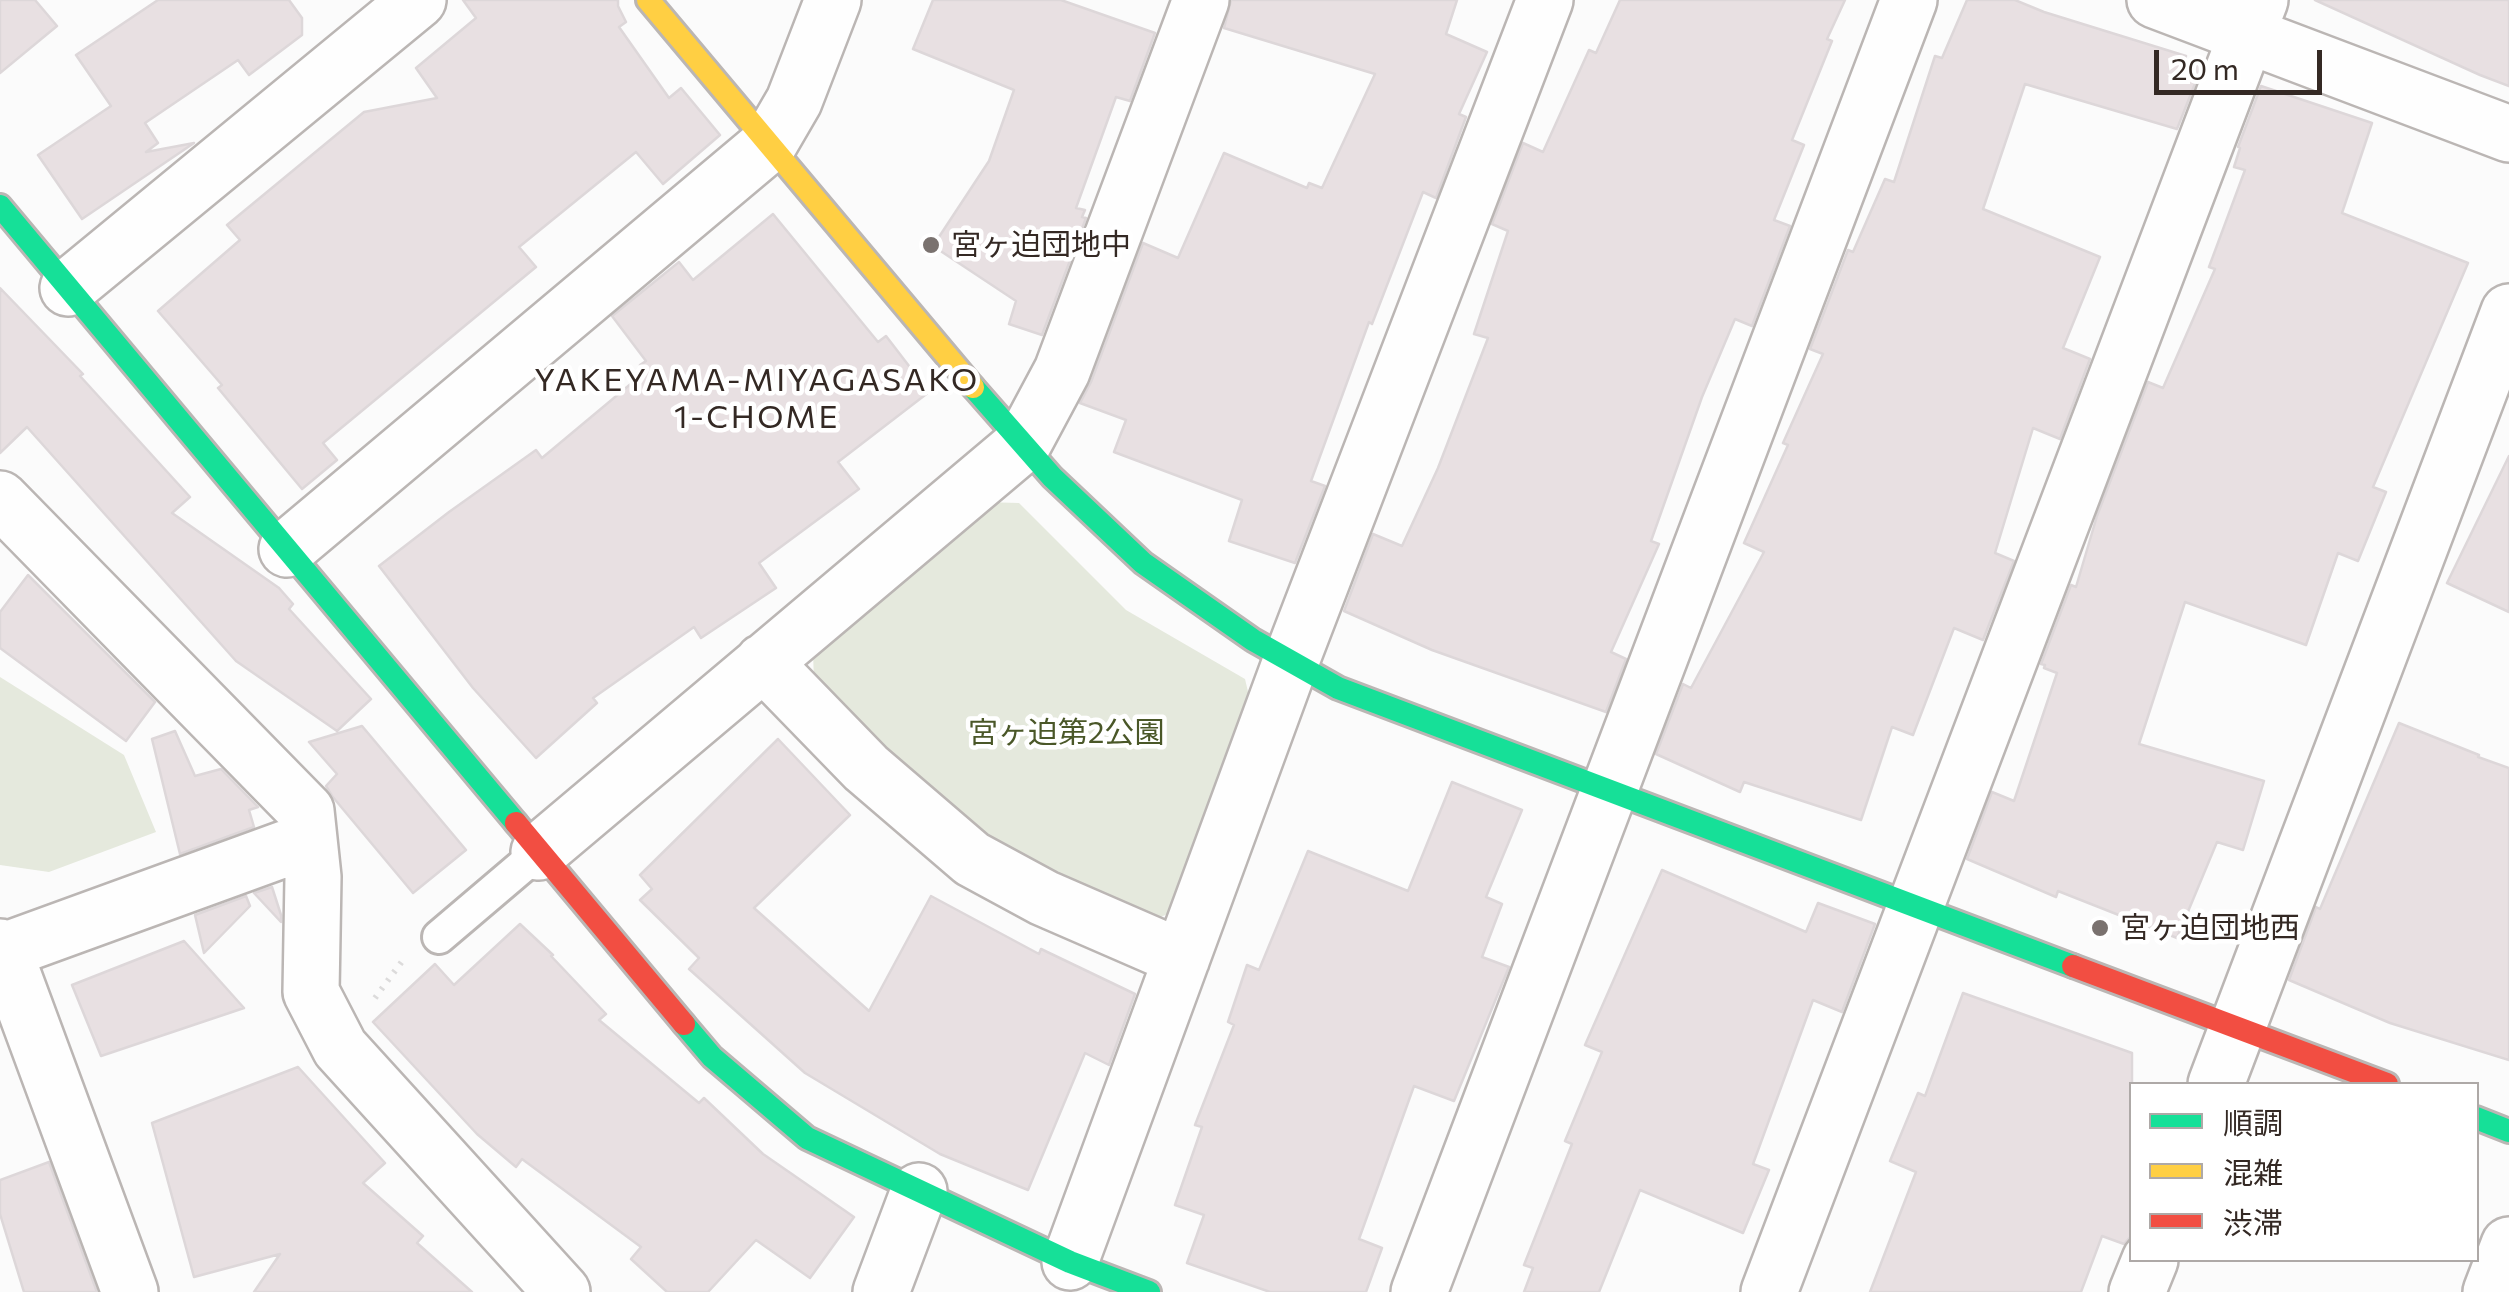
<!DOCTYPE html>
<html>
<head>
<meta charset="utf-8">
<style>
	body { margin:0 }
	#map { position:relative; width:2509px; height:1292px; overflow:hidden; background:#fbfbfb; font-family:Commissioner,"Noto Sans JP",sans-serif }
	canvas { display:block }
	.legend { position:absolute; left:2129px; top:1082px; width:350px; height:180px; box-sizing:border-box; background:#fff; border:2px solid #aea9a7; margin:0; padding:12px 18px; list-style:none; font-size:30px; color:#342924 }
	.legend li { display:flex; align-items:center; gap:20px; height:50px }
	.legend b { width:50px; border:2px solid #aea9a7 }
	.scale { position:absolute; left:2154px; top:50px; width:168px; height:45px; box-sizing:border-box; border:5px solid #342924; border-top:0; padding-left:12px; font-size:30px; line-height:35px; white-space:nowrap; color:#342924; -webkit-text-stroke:8px #fff; paint-order:stroke }
</style>
</head>
<body>
<div id="map">
<canvas width="2509" height="1292"></canvas>
<ul class="legend">
<li><b style="height:12px;background:#16e098"></b>順調</li>
<li><b style="height:12px;background:#ffcf43"></b>混雑</li>
<li><b style="height:12px;background:#f24e42"></b>渋滞</li>
</ul>
<div class="scale">20 m</div>
</div>
<script>
const ctx = document.querySelector('canvas').getContext('2d');
ctx.lineJoin = 'round';
function fill(path, color) { ctx.fillStyle = color; ctx.fill(path, 'evenodd'); }
function trace(path, color, width, dash) { ctx.strokeStyle = color; ctx.lineWidth = width; ctx.lineCap = dash ? 'butt' : 'round'; ctx.setLineDash(dash || []); ctx.stroke(path); }
function write(font, color, halo, rows, align = 'center') {
  ctx.font = font + ' Commissioner,"Noto Sans JP",sans-serif'; ctx.lineWidth = 9; ctx.setLineDash([]); ctx.textBaseline = 'middle'; ctx.strokeStyle = halo; ctx.fillStyle = color; for (const [text, x, y, turn = 0] of rows) {
    ctx.save(); ctx.translate(x, y); ctx.rotate((+turn || 0) * Math.PI / 180); ctx.textAlign = isNaN(turn) ? turn : align; if (halo) ctx.strokeText(text, 0, 0); ctx.fillText(text, 0, 0); ctx.restore();
  }
}
fill(new Path2D(`
	M983,502L1019,503L1126,610L1245,679L1254,717L1177,910L1156,919L989,847L814,682L813,652Z
	M0,677L124,755L156,832L49,872L0,865Z`), '#e5e9dd');
const building = new Path2D(`
	M0,0H35L57,26L0,73Z
	M158,0H289L302,18V35L249,75L238,60L145,123L158,143L146,152L194,143L82,219L38,155L111,106L76,55Z
	M463,0H618V6L626,22L619,27L669,98L681,88L720,135L663,184L636,152L519,247L536,267L323,443L337,460L302,489L218,388L222,385L158,311L240,240L227,225L364,112L437,98L416,68L476,18Z
	M933,0H1061L1155,33L1130,101L1116,97L1076,208L1085,210L1082,217L1086,218L1042,335L1009,324L1016,301L933,246L989,161L1014,90L913,49Z
	M1231,0H1457L1446,34L1487,52L1459,114L1466,117L1436,198L1423,192L1372,324L1369,322L1311,481L1325,486L1295,563L1229,541L1242,500L1114,452L1126,420L1080,403L1091,382L1143,243L1178,258L1224,153L1307,188L1309,183L1322,188L1375,74L1224,28Z
	M1620,0H1845L1827,39L1832,41L1792,140L1804,145L1774,220L1790,226L1752,326L1735,319L1702,397L1651,541L1659,544L1611,652L1626,659L1606,712L1432,650L1344,611L1373,534L1402,546L1438,468L1488,338L1474,334L1508,231L1492,224L1523,143L1543,152L1589,50L1596,53Z
	M1967,0H2015L2044,12L2186,56L2185,60L2202,66L2177,129L2025,84L1983,209L2100,257L2063,348L2090,359L2060,439L2033,428L1995,553L2014,561L1983,640L1954,628L1913,735L1892,727L1861,820L1744,782L1740,792L1656,754L1683,684L1691,688L1764,552L1744,543L1788,445L1783,443L1823,354L1810,349L1848,250L1853,252L1885,179L1894,182L1935,56L1942,58Z
	M2315,0H2509V86L2480,75Z
	M2261,86L2372,123L2342,213L2468,263L2373,487L2386,492L2358,561L2338,553L2306,645L2185,602L2139,744L2264,781L2243,850L2217,842L2177,938L2058,891L2056,897L1967,859L1992,792L2014,801L2057,673L2044,668L2045,665L2041,664L2071,585L2076,587L2097,516L2148,382L2163,388L2215,269L2209,267L2245,170L2234,167L2240,148L2238,147Z
	M773,214L878,342L886,336L929,392L838,462L859,489L759,563L776,588L701,638L694,627L593,698L597,703L536,758L473,688L379,566L449,512L536,450L542,458L645,372L640,365L646,361L612,316L679,262L693,280Z
	M0,288L83,374L80,376L190,497L172,513L279,588L293,604L289,609L371,699L337,731L236,661L27,427L0,453Z
	M2509,456V612L2447,583Z
	M28,575L155,702L126,741L0,648V612Z
	M2399,723L2479,755L2478,757L2509,768V1060L2390,1023L2289,980L2316,907L2320,909Z
	M362,726L466,850L413,893L332,796L326,786L337,774L309,742Z
	M175,731L195,776L221,769L258,807L249,810L254,827L180,854L152,739Z
	M778,739L850,815L754,908L869,1011L931,896L1039,954L1041,949L1135,994L1109,1065L1085,1053L1028,1190L940,1154L805,1073L689,969L699,958L640,900L652,889L640,875Z
	M1452,782L1522,810L1486,897L1502,904L1482,957L1509,967L1454,1101L1414,1086L1359,1239L1382,1248L1366,1292H1270L1187,1263L1204,1215L1175,1205L1202,1127L1195,1125L1234,1025L1228,1022L1247,965L1259,970L1308,851L1408,891Z
	M1662,870L1806,932L1818,903L1875,924L1842,1012L1813,1000L1753,1164L1769,1170L1743,1233L1640,1190L1599,1292H1524L1533,1268L1524,1265L1572,1144L1565,1141L1602,1052L1585,1045Z
	M272,887L281,915V922L254,893Z
	M246,896L250,906L204,953L195,915Z
	M520,924L553,955L551,956L606,1014L599,1020L699,1103L704,1098L763,1154L854,1217L810,1278L756,1240L708,1292H667L631,1259L641,1247L522,1159L516,1167L477,1134L373,1022L435,964L454,985Z
	M184,941L244,1008L101,1056L72,985Z
	M1963,993L2132,1053V1235L2124,1244L2102,1236L2081,1292H1870L1916,1172L1890,1161L1918,1093L1925,1096Z
	M298,1067L385,1163L363,1183L423,1236L417,1243L472,1292H254L280,1254L194,1277L152,1123Z
	M49,1162L97,1292H24L0,1214V1180Z`);
fill(building, '#e8e0e2');
trace(building, '#ddd7d9', 2.5);
const lane = new Path2D(`
	M439,937L539,852`);
const street = new Path2D(`
	M2155,0L2509,134
	M68,288L418,0
	M0,499L306,811L313,877L311,992L340,1048L562,1292
	M287,549L769,144L794,101L833,0
	M763,662L866,768L972,859L1044,898L1182,958
	M539,852L1023,444L1062,371L1201,0
	M0,947L4,951L130,1292
	M4,951L309,840
	M2216,1084L2509,312
	M1070,1262L1291,661L1545,0
	M881,1292L919,1191
	M1419,1292L1909,0
	M1769,1292L2260,0
	M2137,1292L2150,1260
	M2491,1292L2509,1245`);
const fast = new Path2D(`
	M0,206L516,823
	M973,387L1052,477L1143,563L1253,640L1338,688L2073,966
	M684,1024L712,1057L807,1138L1070,1262L1149,1292
	M2476,1118L2509,1131`);
const slow = new Path2D(`
	M648,0L973,387`);
const jam = new Path2D(`
	M516,823L684,1024
	M2073,966L2387,1084`);
trace(lane, '#bbb6b4', 38);
trace(street, '#bbb6b4', 60);
trace(fast, '#bbb6b4', 28);
trace(slow, '#bbb6b4', 28);
trace(jam, '#bbb6b4', 28);
trace(new Path2D(`
	M375,998L403,960`), '#dcdbdb', 6, [2.5, 8]);
trace(lane, '#fefefe', 32);
trace(street, '#fefefe', 55);
trace(fast, '#16e098', 22);
trace(slow, '#ffcf43', 22);
trace(jam, '#f24e42', 22);
for (const [x, y, r, color] of [
	[931,245,10,"#7a726f"],
	[2100,928,10,"#7a726f"]
]) { const dot = new Path2D(); dot.arc(x, y, r, 0, 2 * Math.PI); ctx.fillStyle = color; ctx.fill(dot); trace(dot, '#fff', 4); }
write('30px', '#342924', '#fff', [
	["宮ヶ迫団地中",951,245],
	["宮ヶ迫団地西",2120,928]
], 'left');
write('30px', '#4a5728', '#fff', [
	["宮ヶ迫第2公園",1066,733]
]);
ctx.letterSpacing = '2.5px';
write('32px', '#342924', '#fff', [
	["YAKEYAMA-MIYAGASAKO",757,380],
	["1-CHOME",757,417]
]);
ctx.letterSpacing = '0px';
</script>
</body>
</html>
